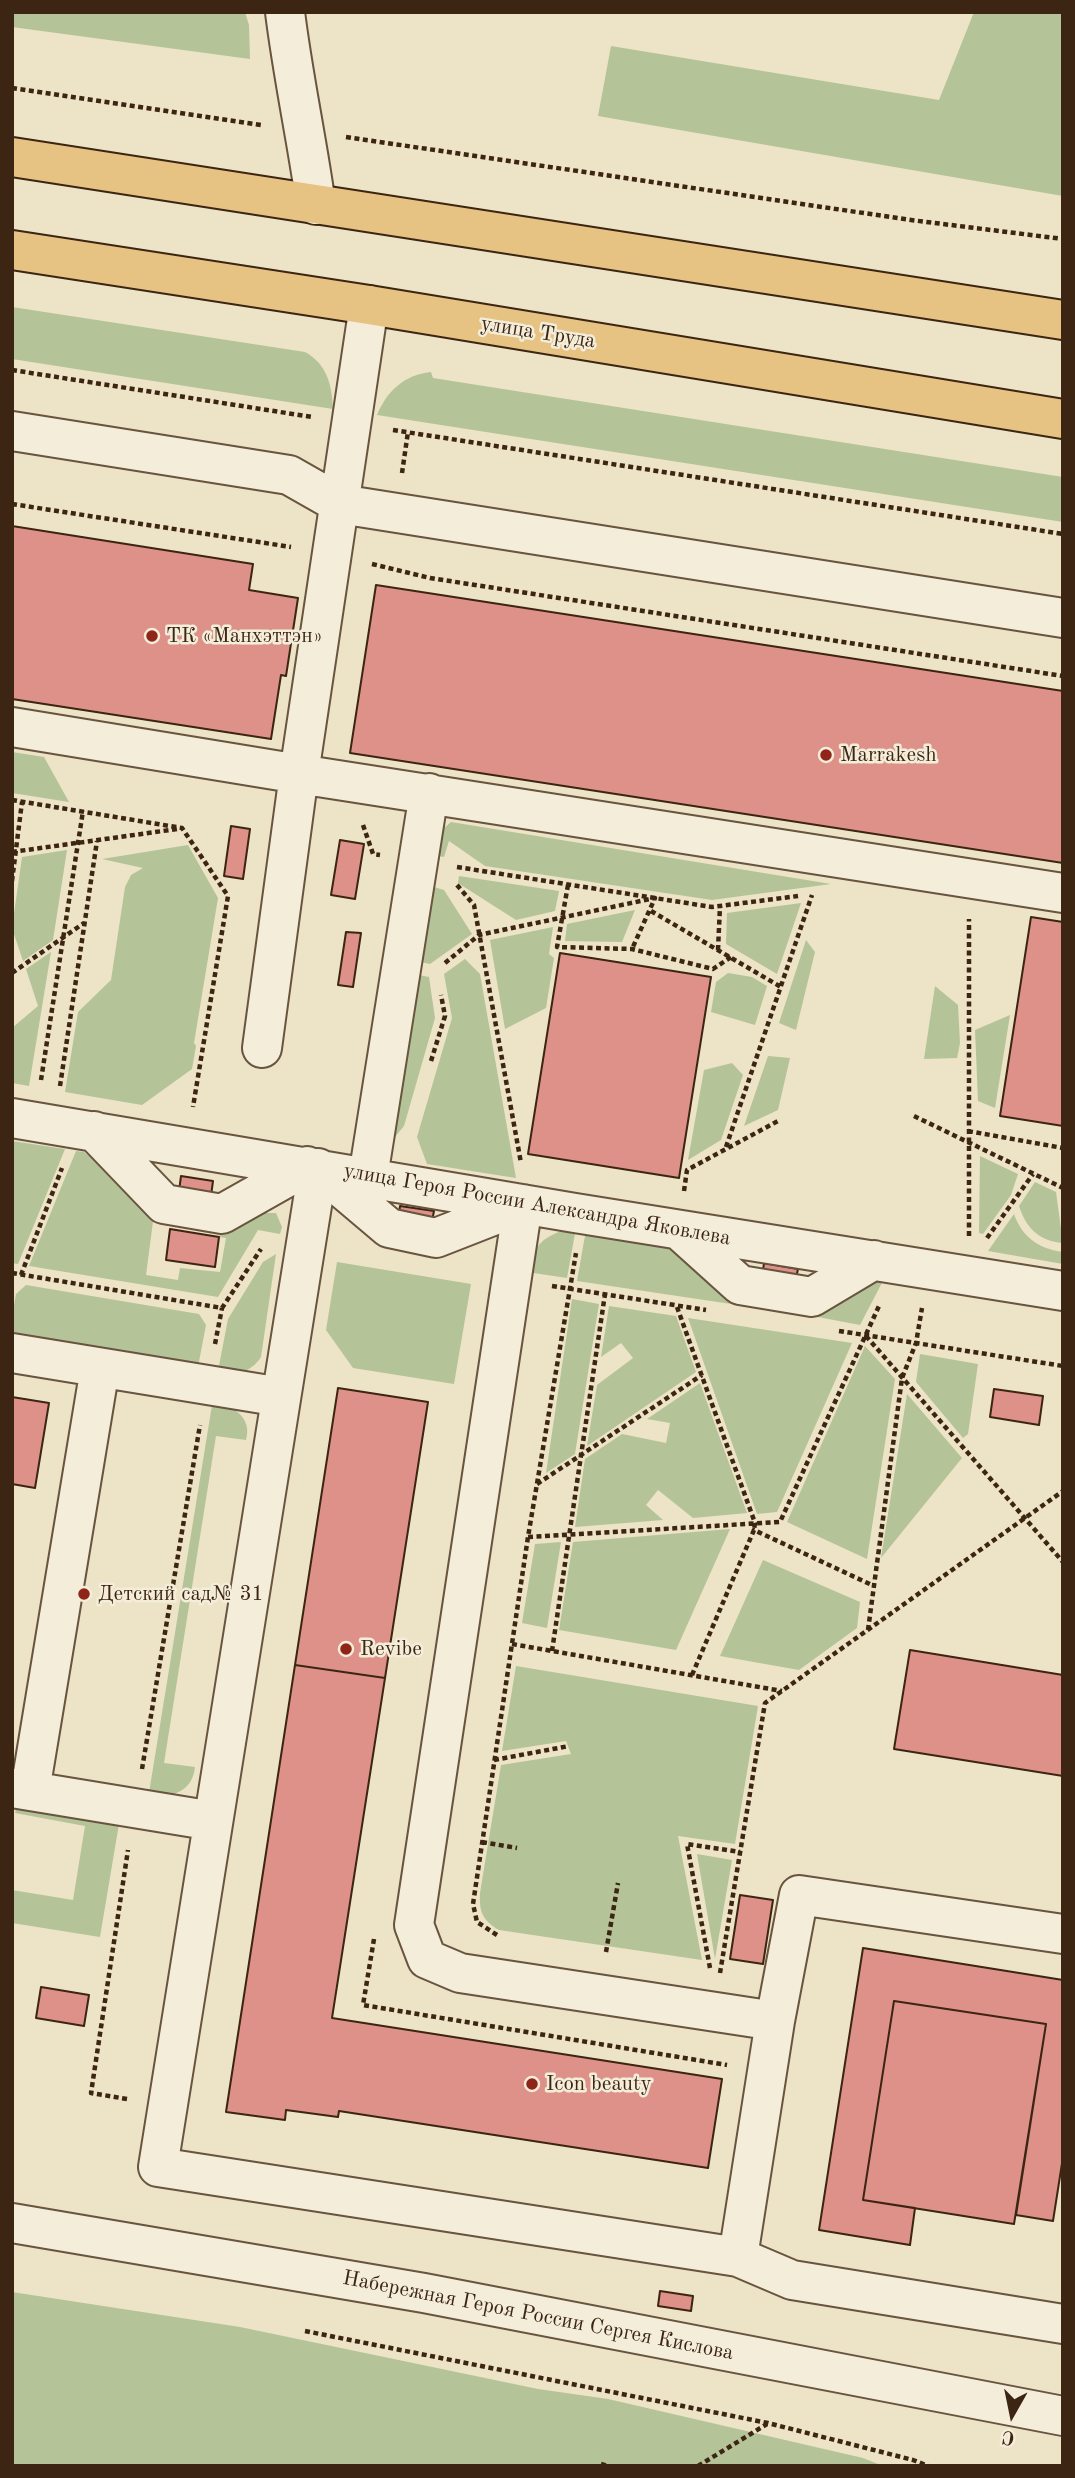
<!DOCTYPE html>
<html>
<head>
<meta charset="utf-8">
<style>
	body { margin:0 }
	#map { position:relative; width:1075px; height:2478px; overflow:hidden; background:#ede3c6; font-family:"Old Standard TT",serif }
	canvas { display:block }
	.frame { position:absolute; inset:0; border:14px solid #3c2512; pointer-events:none }
	.north { position:absolute; left:977px; top:2380px; width:70px; height:70px; -webkit-text-stroke:5px #f3edda; paint-order:stroke; rotate:189deg; font-size:19px; font-weight:700; line-height:28px; text-align:center; color:#3c2512 }
	.north::after { content:''; display:block; margin:auto; width:24px; height:32px; background:#3c2512; clip-path:polygon(50% 0,100% 100%,50% 72%,0 100%) }
</style>
</head>
<body>
<div id="map">
<canvas width="1075" height="2478"></canvas>
<div class="frame"></div>
<div class="north">С</div>
</div>
<script>
const ctx = document.querySelector('canvas').getContext('2d');
ctx.lineJoin = 'round';
function fill(path, color) { ctx.fillStyle = color; ctx.fill(path, 'evenodd'); }
function trace(path, color, width, dash) { ctx.strokeStyle = color; ctx.lineWidth = width; ctx.lineCap = dash ? 'butt' : 'round'; ctx.setLineDash(dash || []); ctx.stroke(path); }
function write(font, color, halo, rows, align = 'center') {
  ctx.font = font + ' "Old Standard TT",serif'; ctx.lineWidth = 5; ctx.setLineDash([]); ctx.textBaseline = 'middle'; ctx.strokeStyle = halo; ctx.fillStyle = color; for (const [text, x, y, turn = 0] of rows) {
    ctx.save(); ctx.translate(x, y); ctx.rotate((+turn || 0) * Math.PI / 180); ctx.textAlign = isNaN(turn) ? turn : align; if (halo) ctx.strokeText(text, 0, 0); ctx.fillText(text, 0, 0); ctx.restore();
  }
}
fill(new Path2D(`
	M12,12H245L249,25L250,59L12,27Z
	M974,12H1063V196L598,116L611,46L939,100Z
	M12,307L305,352C327,364 332,385 333,409L12,359Z
	M431,372L433,378L1063,477V522L377,415C387,391 404,375 431,372Z
	M12,752L44,757L69,802L12,793Z
	M451,822L831,884L712,900L485,866L449,841L444,857L433,855L437,834Z
	M188,845L218,898L194,1043L196,1046L192,1069L142,1105L65,1092L78,1012L111,980L125,887L131,875L143,868L102,859Z
	M67,850L53,940L23,961L12,928L22,857Z
	M459,876L559,891L555,911L516,920L458,883Z
	M427,885L444,890L472,934L430,964L416,961Z
	M801,903L777,974L726,944L727,913Z
	M635,910L622,942L565,941L567,924Z
	M553,927L549,954L554,958L546,1008L505,1029L490,940Z
	M806,940L815,952L796,1030L779,1023Z
	M51,952L29,1086L12,1083V1028L38,1006L26,969Z
	M465,959L480,974L516,1178L427,1164L417,1137L452,1018L444,974Z
	M728,973L752,977L767,986L755,1025L711,1012L716,982Z
	M413,974L429,977L435,1018L404,1126L395,1137L389,1134Z
	M935,986L958,1005L960,1043L957,1058L924,1059Z
	M1010,1015L995,1108L978,1101L975,1030Z
	M768,1056L790,1058L778,1110L744,1126Z
	M732,1063L743,1075L721,1140L688,1160L704,1070Z
	M12,1141L65,1149L18,1264L12,1263Z
	M76,1151L84,1152L123,1183L154,1214L146,1275L178,1280L180,1268L220,1272L226,1238L219,1237L224,1228L263,1213H276L282,1227L280,1234L258,1230L218,1297L29,1266Z
	M980,1156L1018,1174L1011,1195L983,1234L979,1233Z
	M1035,1182L1056,1192L1063,1243C1039,1241 1026,1228 1019,1206Z
	M1014,1214C1022,1237 1039,1249 1063,1252V1264L988,1251Z
	M570,1227L576,1228L567,1278L527,1272C538,1240 540,1240 570,1227Z
	M586,1230L666,1242L730,1290L731,1304L577,1281Z
	M276,1254L261,1357C250,1374 235,1374 217,1376L228,1319L263,1262Z
	M337,1262L471,1284L454,1384L353,1368L326,1330Z
	M886,1275L860,1325L818,1317L821,1304Z
	M26,1285L199,1314L206,1325L197,1372L12,1342V1316L16,1294Z
	M572,1299L599,1304L575,1454L546,1473Z
	M609,1306L676,1316L696,1372L587,1446L597,1385L633,1358L621,1343L601,1357Z
	M688,1318L852,1343L777,1512L757,1514Z
	M865,1346L895,1379L867,1559L787,1522Z
	M920,1354L978,1364L968,1434L963,1438L916,1382Z
	M700,1383L747,1513L693,1518L658,1490L646,1505L663,1520L575,1527L585,1459L622,1434L666,1443L670,1423L647,1419Z
	M907,1394L962,1458L881,1558Z
	M213,1399C232,1406 253,1417 246,1440L216,1436L164,1763L195,1767C192,1794 170,1796 148,1799Z
	M730,1529L676,1650L559,1630L573,1542Z
	M561,1542L547,1628L522,1623L535,1544Z
	M763,1560L860,1602L857,1628L799,1670L720,1656Z
	M516,1666L758,1706L735,1844L678,1836L702,1960L499,1930C482,1920 479,1911 480,1893L501,1765L571,1754L566,1741L502,1751Z
	M18,1801L120,1818L100,1937L12,1923V1890L73,1900L85,1826L15,1813Z
	M697,1854L732,1860L715,1959Z
	M12,2292L240,2327L538,2389L608,2399L863,2458L883,2466H12Z`), '#b4c498');
const building = new Path2D(`
	M12,526L253,564L249,590L298,598L286,676L281,675L271,739L12,699Z
	M376,585L1063,691V863L350,753Z
	M231,826L250,829L243,879L224,876Z
	M340,840L364,844L355,899L331,895Z
	M1031,917L1063,922V1126L1000,1116Z
	M346,932L361,933L353,987L338,985Z
	M560,953L711,977L679,1178L528,1154Z
	M181,1176L213,1181L211,1196L179,1191Z
	M400,1206L434,1211L431,1226L398,1221Z
	M170,1229L219,1237L215,1267L166,1260Z
	M764,1263L798,1269L795,1283L762,1278Z
	M338,1388L428,1402L385,1678L295,1665Z
	M994,1389L1043,1396L1039,1425L990,1417Z
	M12,1397L49,1403L35,1488L12,1484Z
	M910,1650L1063,1675V1776L894,1749Z
	M295,1665L385,1678L332,2018L722,2079L708,2168L339,2111L338,2117L286,2110L285,2120L226,2112Z
	M740,1895L773,1900L763,1964L730,1959Z
	M863,1948L1063,1980V2157L1053,2221L1016,2215L1046,2024L894,2001L863,2200L915,2208L910,2245L819,2230Z
	M41,1987L89,1995L84,2026L36,2018Z
	M894,2001L1046,2024L1014,2224L863,2200Z
	M660,2291L693,2296L691,2311L658,2306Z`);
fill(building, '#de9189');
trace(building, '#3c2512', 2);
const minor = new Path2D(`
	M285,12C293,77 307,140 316,205
	M12,431L289,475L340,504L1063,618
	M12,727L299,774L1063,893
	M262,1048L299,774L369,305
	M12,1118L575,1213L1063,1291
	M94,1131L164,1204L222,1214L307,1166
	M318,1168L158,2167L738,2257L792,2280L1063,2324
	M318,1168L389,1228L436,1238L523,1204L414,1925L427,1959L460,1973L775,2021
	M368,1177L429,793
	M679,1230L740,1285L812,1297L874,1260
	M12,1353L281,1397
	M12,1788L213,1821
	M30,1791L100,1368
	M12,2223L424,2293L1063,2416
	M738,2257L775,2021L799,1895L1063,1934`);
const major = new Path2D(`
	M12,157L1063,320
	M12,250L369,305L1063,419`);
trace(minor, '#68543f', 42);
trace(major, '#3c2512', 42);
trace(new Path2D(`
	M12,88L261,125
	M346,137L911,220L1063,239
	M12,370L312,417
	M393,430L1063,534
	M402,473L408,432
	M12,504L291,547
	M372,564L430,578L1063,676
	M12,800L182,828L228,896L193,1107
	M363,825L373,854L380,855
	M12,852L177,829
	M457,867L712,907L798,896
	M12,881L22,802
	M457,885L474,905L521,1163
	M568,885L557,947L632,949L713,969L731,957
	M651,911L781,987
	M718,950L720,906
	M445,963L479,935L655,898L632,949
	M12,973L84,923
	M431,1061L445,1016L441,995
	M41,1080L83,811
	M60,1086L97,841
	M914,1116L1063,1188
	M968,1131L1063,1148
	M726,1147L812,895
	M684,1191L687,1170L778,1121
	M969,1236V919
	M987,1238L1033,1174
	M12,1273L222,1308L261,1249
	M21,1275L62,1168
	M552,1286L706,1310
	M677,1307L755,1523L754,1530
	M839,1331L1063,1366
	M866,1336L1063,1562
	M215,1344L222,1308
	M537,1484L702,1375
	M528,1537L780,1522L879,1306
	M868,1630L902,1378L916,1343L922,1308
	M512,1644L782,1691
	M552,1651L605,1294
	M692,1675L754,1530L874,1586
	M494,1760L569,1746
	M142,1769L200,1425
	M482,1842L517,1848
	M497,1935L477,1922L473,1904L528,1537L576,1253
	M374,1939L363,2005L727,2065
	M606,1952L618,1883
	M710,1968L687,1844L740,1852
	M720,1973L765,1703L1063,1491
	M127,2099L91,2093L128,1850
	M305,2331L768,2423L913,2460L928,2466
	M601,2464L608,2466
	M698,2466L767,2424`), '#3c2512', 4.5, [5, 3.5]);
trace(minor, '#f3edda', 38);
trace(major, '#e6c283', 38);
for (const [x, y, r, color] of [
	[152,636,7,"#8f2418"],
	[826,755,7,"#8f2418"],
	[84,1594,7,"#8f2418"],
	[346,1649,7,"#8f2418"],
	[532,2084,7,"#8f2418"]
]) { const dot = new Path2D(); dot.arc(x, y, r, 0, 2 * Math.PI); ctx.fillStyle = color; ctx.fill(dot); trace(dot, '#f3edda', 2.5); }
write('21px', '#3c2512', '#f3edda', [
	["улица Труда",538,333,9],
	["улица Героя России Александра Яковлева",537,1205,10],
	["Набережная Героя России Сергея Кислова",538,2316,11]
]);
write('21px', '#3c2512', '#f3edda', [
	["ТК «Манхэттэн»",166,636],
	["Marrakesh",840,755],
	["Детский сад№ 31",98,1594],
	["Revibe",360,1649],
	["Icon beauty",546,2084]
], 'left');
</script>
</body>
</html>
